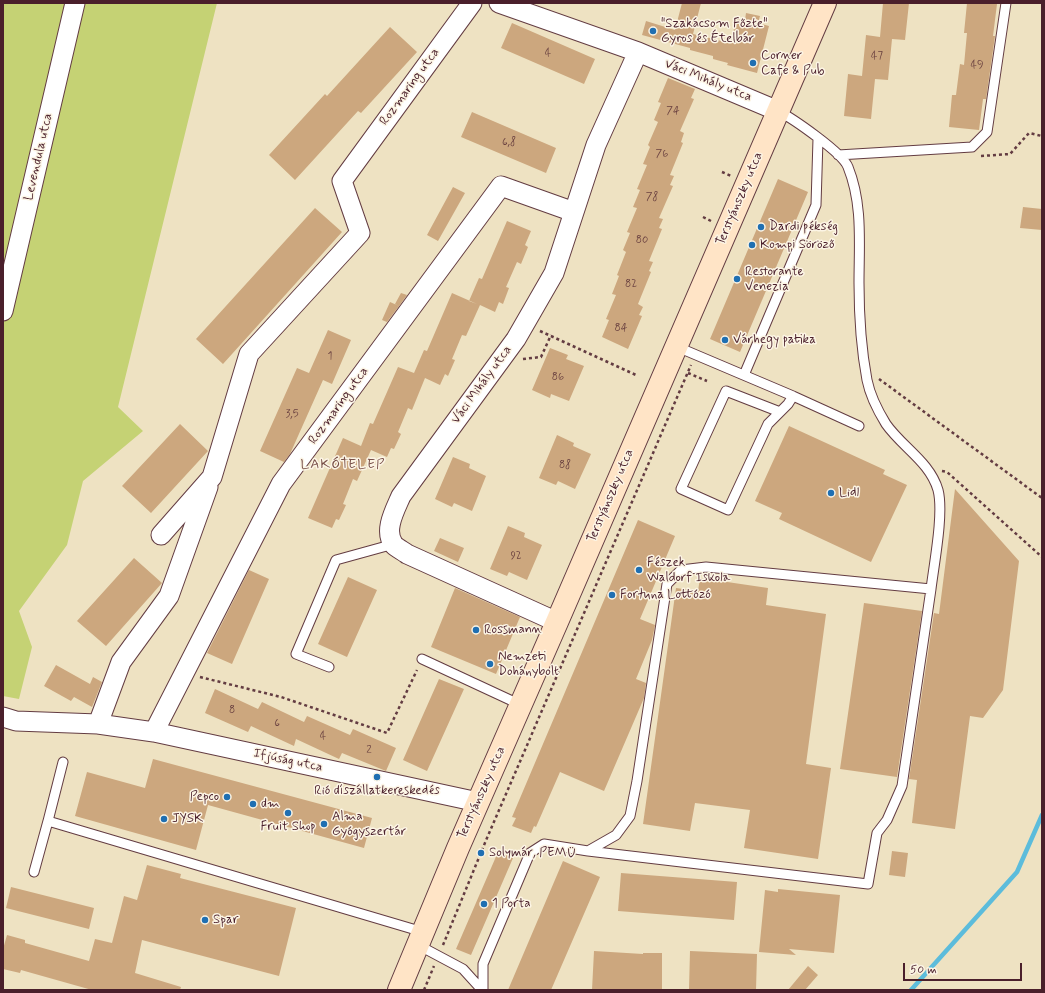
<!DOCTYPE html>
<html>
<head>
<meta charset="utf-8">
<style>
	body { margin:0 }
	#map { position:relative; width:1045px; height:993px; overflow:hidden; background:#eee2c2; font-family:Mynerve,sans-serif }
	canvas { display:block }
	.frame { position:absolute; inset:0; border:4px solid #4a1f2b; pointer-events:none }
	.scale { position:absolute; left:903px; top:963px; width:119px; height:18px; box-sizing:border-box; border:2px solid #4a1f2b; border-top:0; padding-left:5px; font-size:12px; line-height:14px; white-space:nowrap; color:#4a1f2b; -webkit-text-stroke:3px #fcf5e5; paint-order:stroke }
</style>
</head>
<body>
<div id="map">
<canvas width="1045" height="993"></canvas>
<div class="frame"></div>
<div class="scale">50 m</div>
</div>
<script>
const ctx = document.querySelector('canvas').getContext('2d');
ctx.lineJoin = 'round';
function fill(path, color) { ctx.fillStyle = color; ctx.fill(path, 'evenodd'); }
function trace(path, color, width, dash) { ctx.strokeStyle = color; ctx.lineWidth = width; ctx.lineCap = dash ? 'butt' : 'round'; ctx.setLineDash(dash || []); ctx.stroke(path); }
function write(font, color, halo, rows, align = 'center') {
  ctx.font = font + ' Mynerve,sans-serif'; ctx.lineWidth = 3; ctx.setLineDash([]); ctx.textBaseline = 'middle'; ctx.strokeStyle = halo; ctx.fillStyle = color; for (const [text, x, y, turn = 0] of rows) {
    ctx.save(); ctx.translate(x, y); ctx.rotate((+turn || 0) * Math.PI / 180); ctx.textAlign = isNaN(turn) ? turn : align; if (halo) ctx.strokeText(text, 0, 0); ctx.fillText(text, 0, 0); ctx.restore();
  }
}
fill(new Path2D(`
	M3,3H217L118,407L143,431L83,481L67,545L19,611L32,647L19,699L3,696Z`), '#c5d274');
trace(new Path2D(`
	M911,990L1017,872L1042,815`), '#5cbcdb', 4.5);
fill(new Path2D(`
	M682,3H701L693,34L730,43L737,18L745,20L746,13L760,16L758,23L769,26L757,73L727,65L728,63L713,59V56L690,50V48L642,35L646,21L675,30Z
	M883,3H909L905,40L892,39L888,80L875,79L871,119L844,116L848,74L862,76L866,35L880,37Z
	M967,3L997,4L993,36H995L986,99H983L979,130L949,127L952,95H956L960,64L964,65L967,33H964Z
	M512,23L595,59L584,84L501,48Z
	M390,27L417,52L361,113L358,111L295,180L269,155L325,94L327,96Z
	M668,78L695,89L691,98L694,99L680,131L684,133L681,142L683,143L670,175L674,176L670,185L673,186L659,218L663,219L659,228L662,229L649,261L653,262L649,271L651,272L638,304L643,307L639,315L642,316L628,349L602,337L609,320L606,319L616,295L612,294L619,276L617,275L626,252L623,250L630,233L627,232L637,208L633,207L640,190L637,189L647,165L643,164L650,147L648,145L658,122L654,120L661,103L658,102Z
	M472,112L556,148L546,173L461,137Z
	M778,179L808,192L740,352L710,339Z
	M453,187L465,193L438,241L427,235Z
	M1023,207L1042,209V230L1020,228Z
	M315,208L342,232L223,364L196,339Z
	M507,221L531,231L525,245L528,247L521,264L517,262L506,287L509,288L503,304L499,302L495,312L480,305L466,336L462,335L452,359L455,360L448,376L445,374L440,385L425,378L412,410L408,408L398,432L401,434L394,449L391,448L387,457L371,450L357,481L353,479L343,504L346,505L339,520L336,519L332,528L308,518L343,438L361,446L370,423L373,424L398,367L414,373L424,350L427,351L452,293L477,304L469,301L479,278L482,279Z
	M401,293L407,295L399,306L395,304Z
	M390,302L399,306L387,322L382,320Z
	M328,330L351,340L332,384L323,380L290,454L284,462L260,451L297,368L309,373Z
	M550,348L568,355L566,359L584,366L569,401L551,394L550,398L532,390Z
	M180,424L208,451L151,513L122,486Z
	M789,426L885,470L883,474L907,485L871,562L779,519L782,513L755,501Z
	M557,435L574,443L573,446L591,454L575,489L558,481L556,485L539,478Z
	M453,457L470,464L469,468L486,476L472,511L454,503L452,507L435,499Z
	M955,489L1019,561L1003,690L983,718L970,716L955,829L912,823L917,780L909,779L934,613L939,614Z
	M638,520L675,536L640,619L655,625L652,640L636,679L646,683L644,698L604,791L560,772L536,827L534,826L531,833L512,826L516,818L512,817Z
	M508,526L525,533L524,537L542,545L527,580L509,572L507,576L490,569Z
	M440,538L464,548L458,562L434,551Z
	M134,558L162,583L106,646L77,621Z
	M249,570L269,579L232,664L207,653Z
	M348,577L377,590L347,657L318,644Z
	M700,578L768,588L766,605L826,614L806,764L831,768L818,859L744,848L750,810L695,803L690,831L643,824L676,588L698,591Z
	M455,588L520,617L496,674L431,647Z
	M864,603L922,611L897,777L840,769Z
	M56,665L90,684L93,677L102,682L92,707L74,697L71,701L44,686Z
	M439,679L464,689L427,771L403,760Z
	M215,689L258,709L262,702L304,722L307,716L350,735L353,729L396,748L386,771L342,753L339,759L296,739L294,746L251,726L248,732L205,713Z
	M153,759L372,818L364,848L208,805L196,850L75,816L87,772L145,788Z
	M892,851L908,853L905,877L889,875Z
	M498,852L513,858L471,955L456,949Z
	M563,861L600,877L551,990H508Z
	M147,865L181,874L180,878L296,908L279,976L142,940L135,973L181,987L180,990H92L21,970L20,973L3,969V949L7,935L25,940V943L89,961L95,939L112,943L124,896L137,900Z
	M621,873L737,882L734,920L618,911Z
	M11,887L94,908L89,929L6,908Z
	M778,889L840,895L834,953L789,949L796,955L759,952L765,890L778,892Z
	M594,951L643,954V953H662V990H592Z
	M690,951L757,954L756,990H689Z
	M808,966L818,975L805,990H788Z`), '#cca77e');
const lane = new Path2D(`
	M838,155L972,147L987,132L1006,3
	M675,346L793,396L788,404L768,424L728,510L681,489L726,391L780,412
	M744,375L816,205L818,139
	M793,396L859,426
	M422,659L521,705
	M329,667L296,654L336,560L394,544
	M48,821L63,762
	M588,851L868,884L877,833L887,820L902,786L931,589
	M34,872L48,821L423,932
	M418,945L463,969L482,990
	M483,990V964L530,853L544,844L588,851L616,835L630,816L637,781L667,584L681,570L706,567L931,589C934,564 944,513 938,490C930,462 902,447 886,424C878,411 870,395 867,380C861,348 859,316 859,283C859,244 863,204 848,167C843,153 792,118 778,111`);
const street = new Path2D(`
	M499,3L638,52L778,111
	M3,311L75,3
	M161,535L212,477L249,354L360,233L342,181L472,3
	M557,622L407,554C403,551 397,548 394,545C383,531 395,510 401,496L516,339L554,273L596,145L638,52
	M3,717L16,721L98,724L154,732L478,802
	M98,724L121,662L169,596L208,487
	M154,732L281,484L501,186L574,212`);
const secondary = new Path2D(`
	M399,990L458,848L557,622L825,3`);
trace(lane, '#633c42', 11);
trace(street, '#633c42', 21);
trace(secondary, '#633c42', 24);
trace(new Path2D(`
	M981,156L1010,154L1029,133L1042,136
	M722,172L731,176
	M703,217L711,221
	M540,331L636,375
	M523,359L541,357L551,335
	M688,373L707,381
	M879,379L1042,498
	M942,471L947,472L1042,557
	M200,677L281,697L387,733L417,670
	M443,945L487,838L691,365
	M424,990L434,966`), '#633c42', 2.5, [3, 3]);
trace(lane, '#fff', 9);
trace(street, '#fff', 19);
trace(secondary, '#ffe4c6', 22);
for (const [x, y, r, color] of [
	[653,31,4,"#1f6fb2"],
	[753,63,4,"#1f6fb2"],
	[761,227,4,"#1f6fb2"],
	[752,245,4,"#1f6fb2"],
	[737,279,4,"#1f6fb2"],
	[725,340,4,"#1f6fb2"],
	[831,493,4,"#1f6fb2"],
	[639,570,4,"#1f6fb2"],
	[612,595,4,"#1f6fb2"],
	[476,630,4,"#1f6fb2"],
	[490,664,4,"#1f6fb2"],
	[377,777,4,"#1f6fb2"],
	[227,797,4,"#1f6fb2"],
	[253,804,4,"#1f6fb2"],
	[288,813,4,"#1f6fb2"],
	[164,819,4,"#1f6fb2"],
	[324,824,4,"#1f6fb2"],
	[481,853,4,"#1f6fb2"],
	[484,904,4,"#1f6fb2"],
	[205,920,4,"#1f6fb2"]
]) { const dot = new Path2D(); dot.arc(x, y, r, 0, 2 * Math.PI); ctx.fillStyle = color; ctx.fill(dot); trace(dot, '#fcf5e5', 1.5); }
write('11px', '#6a4140', null, [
	["4",548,54],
	["47",877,57],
	["49",977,66],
	["74",673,112],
	["6,8",509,143],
	["76",662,155],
	["78",652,198],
	["80",642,241],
	["82",631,285],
	["84",621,329],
	["1",330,357],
	["86",558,378],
	["3,5",292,415],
	["88",565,466],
	["92",516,557],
	["8",232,711],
	["6",277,724],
	["4",323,737],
	["2",369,751]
]);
write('13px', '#4a1f2b', '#fcf5e5', [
	["\"Szakácsom Főzte\"",661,24],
	["Gyros és Ételbár",661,39],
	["Corner",761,56],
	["Cafe & Pub",761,71],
	["Dardi pékség",769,227],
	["Kompi Söröző",760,245],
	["Restorante",745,272],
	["Venezia",745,287],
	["Várhegy patika",733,340],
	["Lidl",839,493],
	["Fészek",647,563],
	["Waldorf Iskola",647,578],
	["Fortuna Lottózó",620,595],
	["Rossmann",484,630],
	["Nemzeti",498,657],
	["Dohánybolt",498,672],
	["Rió díszállatkereskedés",377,791,"center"],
	["Pepco",219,797,"right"],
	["dm",261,804],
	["Alma",332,817],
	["Gyógyszertár",332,832],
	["JYSK",172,819],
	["Fruit Shop",288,827,"center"],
	["Solymár, PEMÜ",489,853],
	["1 Porta",492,904],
	["Spar",213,920]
], 'left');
write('13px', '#4a1f2b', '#fcf5e5', [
	["Váci Mihály utca",708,81,22],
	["Rozmaring utca",410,87,-54],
	["Levendula utca",39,157,-77],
	["Terstyánszky utca",740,199,-67],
	["Váci Mihály utca",482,385,-54],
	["Rozmaring utca",339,406,-54],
	["Terstyánszky utca",611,496,-67],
	["Ifjúság utca",288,761,12],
	["Terstyánszky utca",482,793,-66]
]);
ctx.letterSpacing = '1px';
write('14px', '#784f48', '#fcf5e5', [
	["LAKÓTELEP",343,465]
]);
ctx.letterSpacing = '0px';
</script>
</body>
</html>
